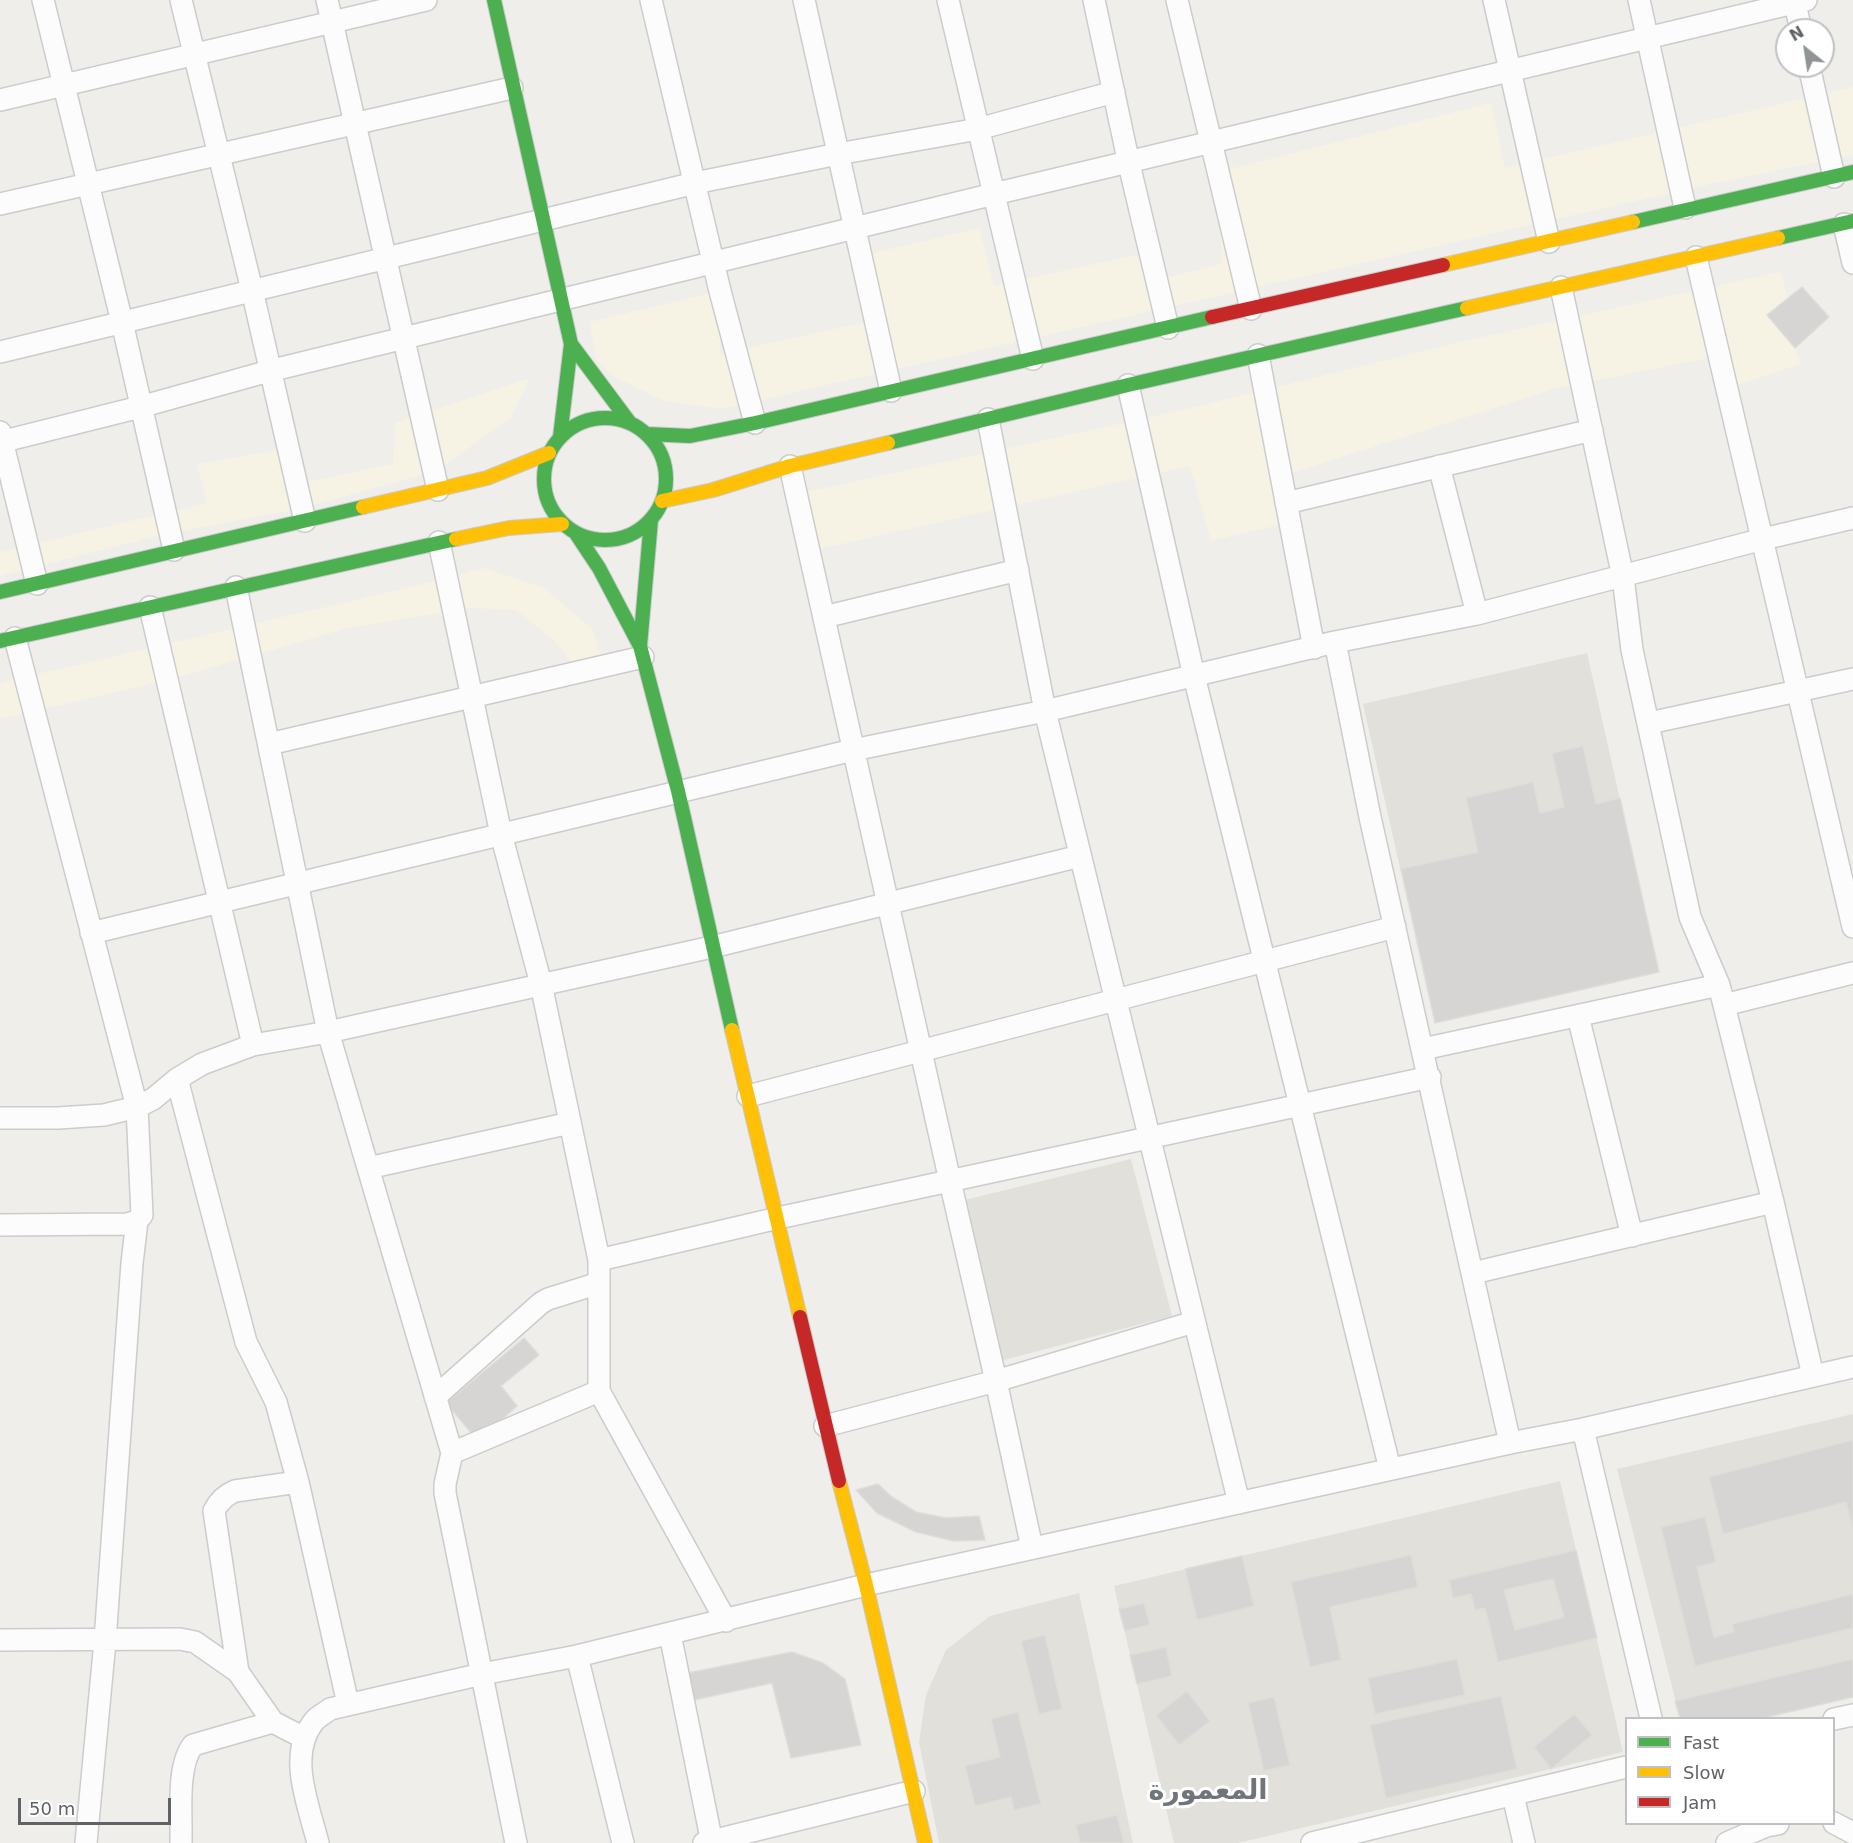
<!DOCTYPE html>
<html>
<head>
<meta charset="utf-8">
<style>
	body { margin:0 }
	#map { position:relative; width:1853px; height:1843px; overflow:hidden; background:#efeeea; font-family:"DejaVu Sans",sans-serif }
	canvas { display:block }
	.legend { position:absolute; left:1625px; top:1717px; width:210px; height:108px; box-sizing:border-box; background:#fff; border:2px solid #bfc1c3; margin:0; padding:8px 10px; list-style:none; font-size:18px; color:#5f6368 }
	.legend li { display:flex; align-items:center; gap:12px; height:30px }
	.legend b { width:30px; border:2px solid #bfc1c3 }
	.north { position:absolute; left:1775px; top:18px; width:60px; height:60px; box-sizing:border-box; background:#fff; border:2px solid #bfc1c3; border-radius:50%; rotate:330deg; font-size:16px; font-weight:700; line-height:24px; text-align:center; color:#5f6368 }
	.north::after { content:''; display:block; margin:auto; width:21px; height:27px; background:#919496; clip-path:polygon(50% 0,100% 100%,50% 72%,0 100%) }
	.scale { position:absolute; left:18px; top:1798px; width:153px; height:27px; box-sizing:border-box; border:3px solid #5f6368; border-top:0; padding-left:8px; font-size:18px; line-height:21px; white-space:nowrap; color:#5f6368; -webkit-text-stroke:4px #fff; paint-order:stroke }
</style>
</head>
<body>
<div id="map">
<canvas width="1853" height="1843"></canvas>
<ul class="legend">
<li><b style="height:8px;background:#4caf50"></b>Fast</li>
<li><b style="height:8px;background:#ffc107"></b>Slow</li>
<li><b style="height:8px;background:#c62828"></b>Jam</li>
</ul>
<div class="north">N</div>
<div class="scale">50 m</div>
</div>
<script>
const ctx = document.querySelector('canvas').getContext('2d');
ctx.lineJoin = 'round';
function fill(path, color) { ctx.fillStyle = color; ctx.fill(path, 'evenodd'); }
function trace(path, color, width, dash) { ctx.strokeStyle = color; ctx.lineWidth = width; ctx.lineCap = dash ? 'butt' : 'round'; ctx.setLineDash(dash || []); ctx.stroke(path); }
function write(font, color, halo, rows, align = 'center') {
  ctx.font = font + ' "DejaVu Sans",Vazirmatn,sans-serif'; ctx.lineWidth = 6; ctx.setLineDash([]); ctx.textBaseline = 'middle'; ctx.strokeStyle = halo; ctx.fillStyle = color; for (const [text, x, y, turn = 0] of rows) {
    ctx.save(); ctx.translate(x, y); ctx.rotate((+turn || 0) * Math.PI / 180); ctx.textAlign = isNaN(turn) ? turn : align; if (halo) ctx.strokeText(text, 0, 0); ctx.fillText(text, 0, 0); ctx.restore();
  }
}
fill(new Path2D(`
	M1853,87V155L1719,182L721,409L664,401L611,375L596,359L590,322L720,291V354L875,320L848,259L979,228L994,286L1136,255L1157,280L1222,264L1218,172L1491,103L1505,168Z
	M1780,272L1788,298L1767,316L1795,348L1801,364L1738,385L1728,354L1553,389L1286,475L1299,520L1211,541L1190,466L814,550L797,494L1183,410L1460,342Z
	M530,378L511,417L437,471L298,509L161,535L0,576V552L207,503L197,464L282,449L293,485L393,464L395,423Z
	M484,568L544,588L593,630L604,665L579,672L554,640L516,610L471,608L348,628L171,679L0,719V683L420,585Z`), '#f7f3e4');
fill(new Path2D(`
	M1587,653L1659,972L1435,1023L1363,704Z
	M1131,1159L1172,1316L1000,1361L961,1201Z
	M1853,1414V1697L1763,1718H1680L1617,1469Z
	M1560,1481L1623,1752L1238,1843H1174L1114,1586Z
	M1079,1593L1133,1843H939L919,1742L926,1695L946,1650L990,1616Z`), '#e2e0da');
const building = new Path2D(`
	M1802,287L1829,317L1795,348L1767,315Z
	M1583,746L1596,804L1620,798L1659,972L1435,1023L1401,869L1478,852L1466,798L1533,782L1540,813L1564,807L1552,753Z
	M524,1338L539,1355L501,1386L517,1406L478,1441L446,1403Z
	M1853,1440V1528L1846,1502L1723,1534L1709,1477Z
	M878,1484L892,1497L916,1512L946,1518L979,1516L985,1540L954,1541L916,1532L877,1513L856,1490Z
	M1705,1517L1716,1562L1697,1567L1714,1637L1734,1632L1732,1624L1853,1594V1628L1695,1666L1661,1527Z
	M1576,1550L1597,1638L1498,1662L1485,1608L1475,1610L1471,1594L1453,1598L1449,1580ZM1553,1579L1564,1617L1515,1630L1504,1590Z
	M1411,1555L1418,1587L1330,1607L1341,1660L1310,1667L1291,1582Z
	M1242,1556L1254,1606L1197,1620L1185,1569Z
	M1144,1603L1150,1625L1125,1631L1119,1609Z
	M1045,1635L1062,1709L1039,1714L1021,1641Z
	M1166,1647L1172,1676L1137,1684L1130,1655Z
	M792,1652L823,1663L845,1679L861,1745L791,1758L772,1683L694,1700L688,1673Z
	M1457,1659L1465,1695L1375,1714L1368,1678Z
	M1853,1659V1697L1763,1718H1680L1675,1701Z
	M1187,1691L1210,1721L1179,1745L1156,1715Z
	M1501,1696L1517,1769L1386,1798L1370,1725Z
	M1274,1697L1290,1765L1264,1771L1248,1703Z
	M1018,1712L1041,1804L1014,1810L1011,1797L975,1806L965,1766L1000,1757L991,1719Z
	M1574,1714L1592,1735L1551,1769L1534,1747Z
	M1117,1815L1124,1843H1080L1076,1825Z`);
fill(building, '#d6d5d3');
trace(building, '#deddd9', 1.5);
const street = new Path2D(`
	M43,0L122,322L174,550
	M181,0L252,290L305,521
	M327,0L438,490
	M651,0L720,291L755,423
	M804,0L891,391
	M948,0L1033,359
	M1094,0L1129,164L1168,328
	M1177,0L1251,309
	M1494,0L1549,242
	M1639,0L1685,208
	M1794,0L1801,30
	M1809,66L1834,177
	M0,100L426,0
	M0,204L512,88
	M1844,224L1853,263
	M1696,257L1853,927
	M1561,287L1623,577L1632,650L1690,917L1719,985L1773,1202L1813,1376
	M0,352L695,183L838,154L978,129L1114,92
	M1258,355L1314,648
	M1128,385L1194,676L1390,1469
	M988,419L1045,711L1239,1503
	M0,432L37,584
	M0,442L140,407L269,371L994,194L1806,0
	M790,466L950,1181L996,1381L1032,1548
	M1439,466L1477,614
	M1286,503L1592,430
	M439,542L501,834L541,984L599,1260V1391L726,1621
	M236,587L328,1032L452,1453L445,1484V1493L516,1843
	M150,607L253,1045
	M824,617L1018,570
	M15,638L137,1107L142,1215L137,1221L132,1263L105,1641L86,1843
	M1335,642L1370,817L1510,1443
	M1649,723L1853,679
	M269,744L643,657
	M91,933L853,750L1045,711L1335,642L1477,614L1763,539L1853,518
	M1724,1005L1853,973
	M1578,1016L1632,1236
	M1423,1049L1719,985
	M177,1079L246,1342L276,1402L298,1482L348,1704
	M748,1096L1395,927
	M0,1118H58L104,1115L137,1107L153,1099L177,1079L202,1064L253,1045L328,1032L712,947L1080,856
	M368,1168L570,1123
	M0,1225L127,1224L137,1221
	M599,1260L778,1218L1430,1077
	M1473,1273L1773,1202
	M435,1397L541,1303L548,1299L599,1283
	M825,1426L996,1381L1194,1322
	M1583,1429L1651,1718
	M452,1453L599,1391
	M670,1634L712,1843
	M0,1640L180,1639L195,1642L238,1672L273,1722
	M577,1656L623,1843
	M238,1672L214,1511C219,1501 225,1495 235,1491L298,1482
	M1834,1719L1853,1715
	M1513,1795L1524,1843
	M1834,1823L1853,1833
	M181,1843C182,1815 176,1767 193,1745L273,1722L304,1738
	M318,1843C309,1806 286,1754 315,1720C319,1716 325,1713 330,1709L482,1674L577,1656L866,1585L1510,1443L1583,1429L1853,1367
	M704,1843L914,1791
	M1312,1843L1626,1767
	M1727,1843L1766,1826L1778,1824`);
const fast = new Path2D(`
	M494,0L571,344L560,437
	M1633,222L1853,172
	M1778,238L1853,221
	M571,344L630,423
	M544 479a61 61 0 1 1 122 0a61 61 0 1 1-122 0Z
	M647,434L690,436L755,423L1212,317
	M888,443L1128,385L1467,308
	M577,535L599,568L640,646L678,791L732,1030
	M0,592L363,507
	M0,641L456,539
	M640,646L651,520`);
const slow = new Path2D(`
	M1443,265L1633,222
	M1467,308L1778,238
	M662,501L713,490L790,466L888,443
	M363,507L487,478L549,453
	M456,539L509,528L562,524
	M732,1030L800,1317
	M839,1481L866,1585L925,1843`);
const jam = new Path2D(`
	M1212,317L1443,265
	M800,1317L839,1481`);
trace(street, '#cbcccc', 24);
trace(fast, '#cacacb', 16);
trace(slow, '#cacacb', 16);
trace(jam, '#cacacb', 16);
trace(street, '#fdfcfc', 21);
trace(fast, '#4caf50', 14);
trace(slow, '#ffc107', 14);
trace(jam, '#c62828', 14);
write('bold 27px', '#70757a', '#fff', [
	["المعمورة",1208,1792]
]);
</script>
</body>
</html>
